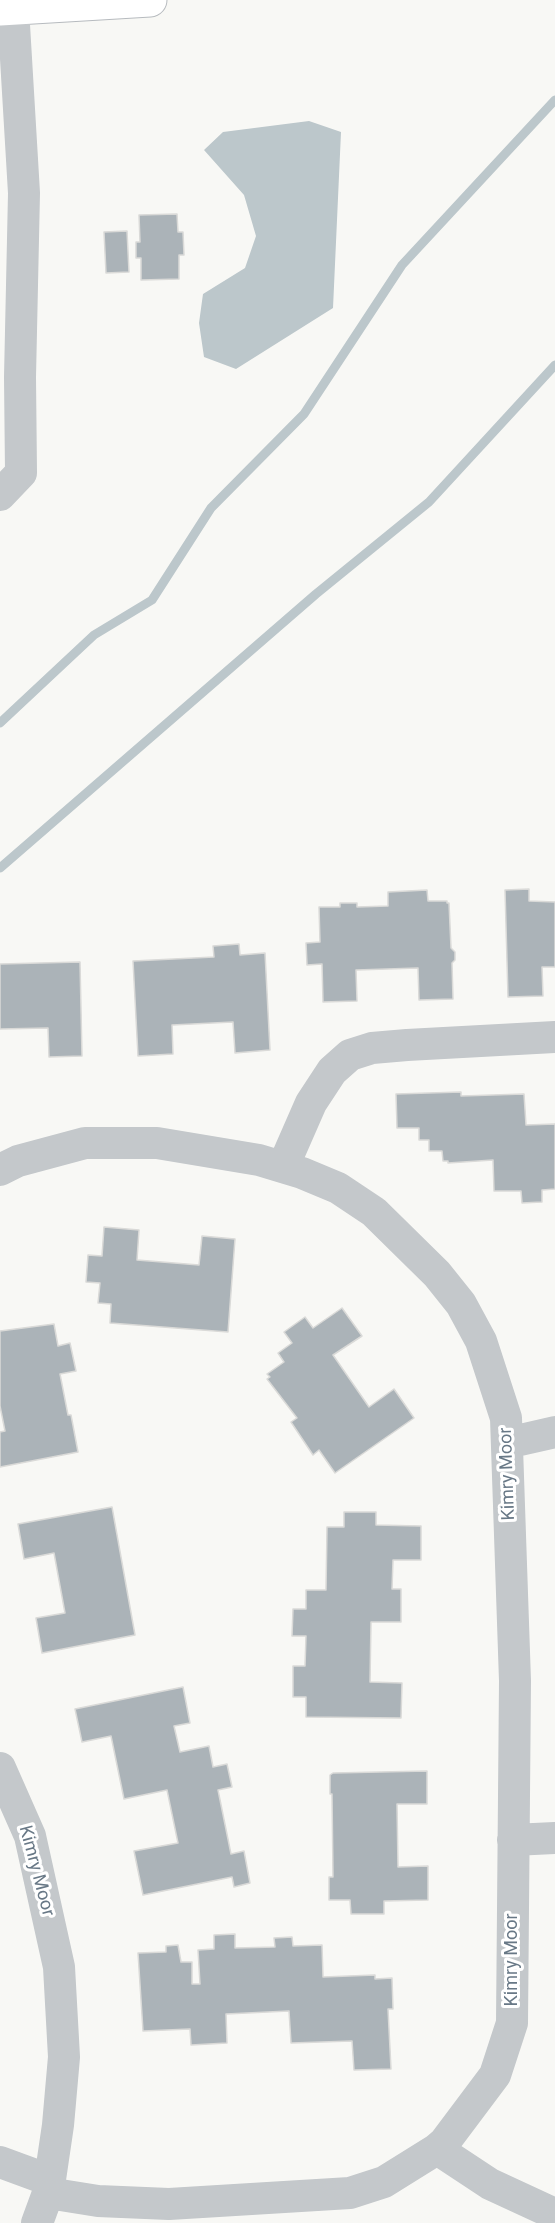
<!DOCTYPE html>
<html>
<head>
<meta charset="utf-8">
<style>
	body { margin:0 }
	canvas { display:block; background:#f8f8f5 }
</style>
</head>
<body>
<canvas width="555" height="2223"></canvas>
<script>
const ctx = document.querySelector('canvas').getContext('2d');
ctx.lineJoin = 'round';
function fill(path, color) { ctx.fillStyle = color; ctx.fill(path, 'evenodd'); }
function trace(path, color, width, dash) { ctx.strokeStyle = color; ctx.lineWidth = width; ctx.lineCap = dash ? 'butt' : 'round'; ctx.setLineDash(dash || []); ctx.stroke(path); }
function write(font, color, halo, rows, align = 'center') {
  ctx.font = font + ' Roboto,sans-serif'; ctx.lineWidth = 6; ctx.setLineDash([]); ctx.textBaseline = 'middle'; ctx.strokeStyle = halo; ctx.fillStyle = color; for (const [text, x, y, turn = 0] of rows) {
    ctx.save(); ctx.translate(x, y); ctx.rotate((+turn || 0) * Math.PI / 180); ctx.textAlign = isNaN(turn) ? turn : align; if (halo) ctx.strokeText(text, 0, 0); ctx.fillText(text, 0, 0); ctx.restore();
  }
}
fill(new Path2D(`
	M309,121L341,132L333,308L236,369L204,357L199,323L203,294L245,268L256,236L244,195L204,150L223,132Z`), '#bcc7cb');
trace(new Path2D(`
	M0,723L94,635L152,600L211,508L304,414L402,265L555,100
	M0,868L316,594L429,502L555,365`), '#bcc7cb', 9);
const building = new Path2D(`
	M177,214L178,232H183L184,255H179V279L141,280V258H136V242H140L139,215Z
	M127,231L129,272L106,273L104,232Z
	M529,889V901L555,902V967H542L543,996L508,997L505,890Z
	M427,890L428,901H447V903H449L451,948L455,952V960L452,963L453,999L419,1000L418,968L356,970L357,1001L323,1002L322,964L307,965L306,943L320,942L319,907H340V903H357V907L388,906V892Z
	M239,944L240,955L265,953L270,1050L235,1053L233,1022L172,1025L173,1054L138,1056L133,961L214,957L213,946Z
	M80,962L82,1056L49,1057L48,1028L0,1029V964Z
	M461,1092V1096L524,1094L526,1125L555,1124V1189L542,1190V1202L522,1203L521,1191H494L493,1160L448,1163V1161H443L442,1151H429V1140H419V1128H397L396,1094Z
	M104,1227L139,1230L137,1260L199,1265L202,1236L235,1239L228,1332L110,1323L111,1304L98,1303L100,1283L86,1282L88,1255L102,1256Z
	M342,1308L362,1336L333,1355L369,1407L394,1389L414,1418L335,1473L319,1450L313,1455L291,1422L297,1418L267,1379L270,1377L267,1374L284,1362L278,1353L292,1343L284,1332L305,1317L313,1328Z
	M54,1324L58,1346L70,1343L76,1371L60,1374L68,1415H71L78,1452L0,1467V1432L5,1431L0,1406V1331Z
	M112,1507L135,1635L42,1653L36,1618L65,1613L54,1553L24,1559L18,1524Z
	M344,1512H376V1525L421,1526V1560H393L392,1589H401V1622H371L370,1682L402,1683L401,1718L306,1717V1697H293V1666H305L306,1636H292L293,1609H306V1590H326L327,1527H344Z
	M183,1687L190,1723L174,1726L180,1752L209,1746L213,1767L227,1764L232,1787L218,1790L231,1854L244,1851L250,1883L234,1887L232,1877L143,1895L134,1851L178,1843L167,1790L124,1799L111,1736L82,1742L75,1709Z
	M427,1771V1804H397L398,1867L428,1866V1900L384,1901V1914H351L350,1900H329V1877H333L332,1794H330V1775L333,1773Z
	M235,1934V1948L275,1947L274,1938L292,1937L293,1946L322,1945L323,1977L375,1975V1979L392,1978L393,2009H388L391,2069L354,2070L352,2041L291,2043L289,2011L226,2014L227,2043L191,2045L190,2029L143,2031L138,1953L166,1952V1946L178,1945L181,1962H192V1984H200L198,1950L214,1949V1935Z`);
fill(building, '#abb3b8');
trace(building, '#dadad8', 1.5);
const major = new Path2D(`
	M0,9L150,0`);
trace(major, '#b7bbbf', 35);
trace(new Path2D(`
	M0,495L21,473L20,377L24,193L13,8
	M283,1167L311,1103L332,1071L350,1055L372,1048L407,1045L555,1037
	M0,1170L18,1161L85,1143H157L259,1160L302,1173L338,1188L374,1212L437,1274L461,1304L481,1341L506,1418L515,1681L512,2023L495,2075L444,2143L437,2149
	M507,1443L555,1432
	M0,1768L30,1836L59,1967L64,2057L58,2125L48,2193L37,2223
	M513,1840L555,1838
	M0,2162L49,2180
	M48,2193L98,2201L169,2204L350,2193L384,2182L437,2149L490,2184L555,2214`), '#c4c8cb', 32);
trace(major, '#fff', 33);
write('18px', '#687886', '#fff', [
	["Kimry Moor",508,1474,-92],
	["Kimry Moor",36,1871,75],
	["Kimry Moor",512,1960,-90]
]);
</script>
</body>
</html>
